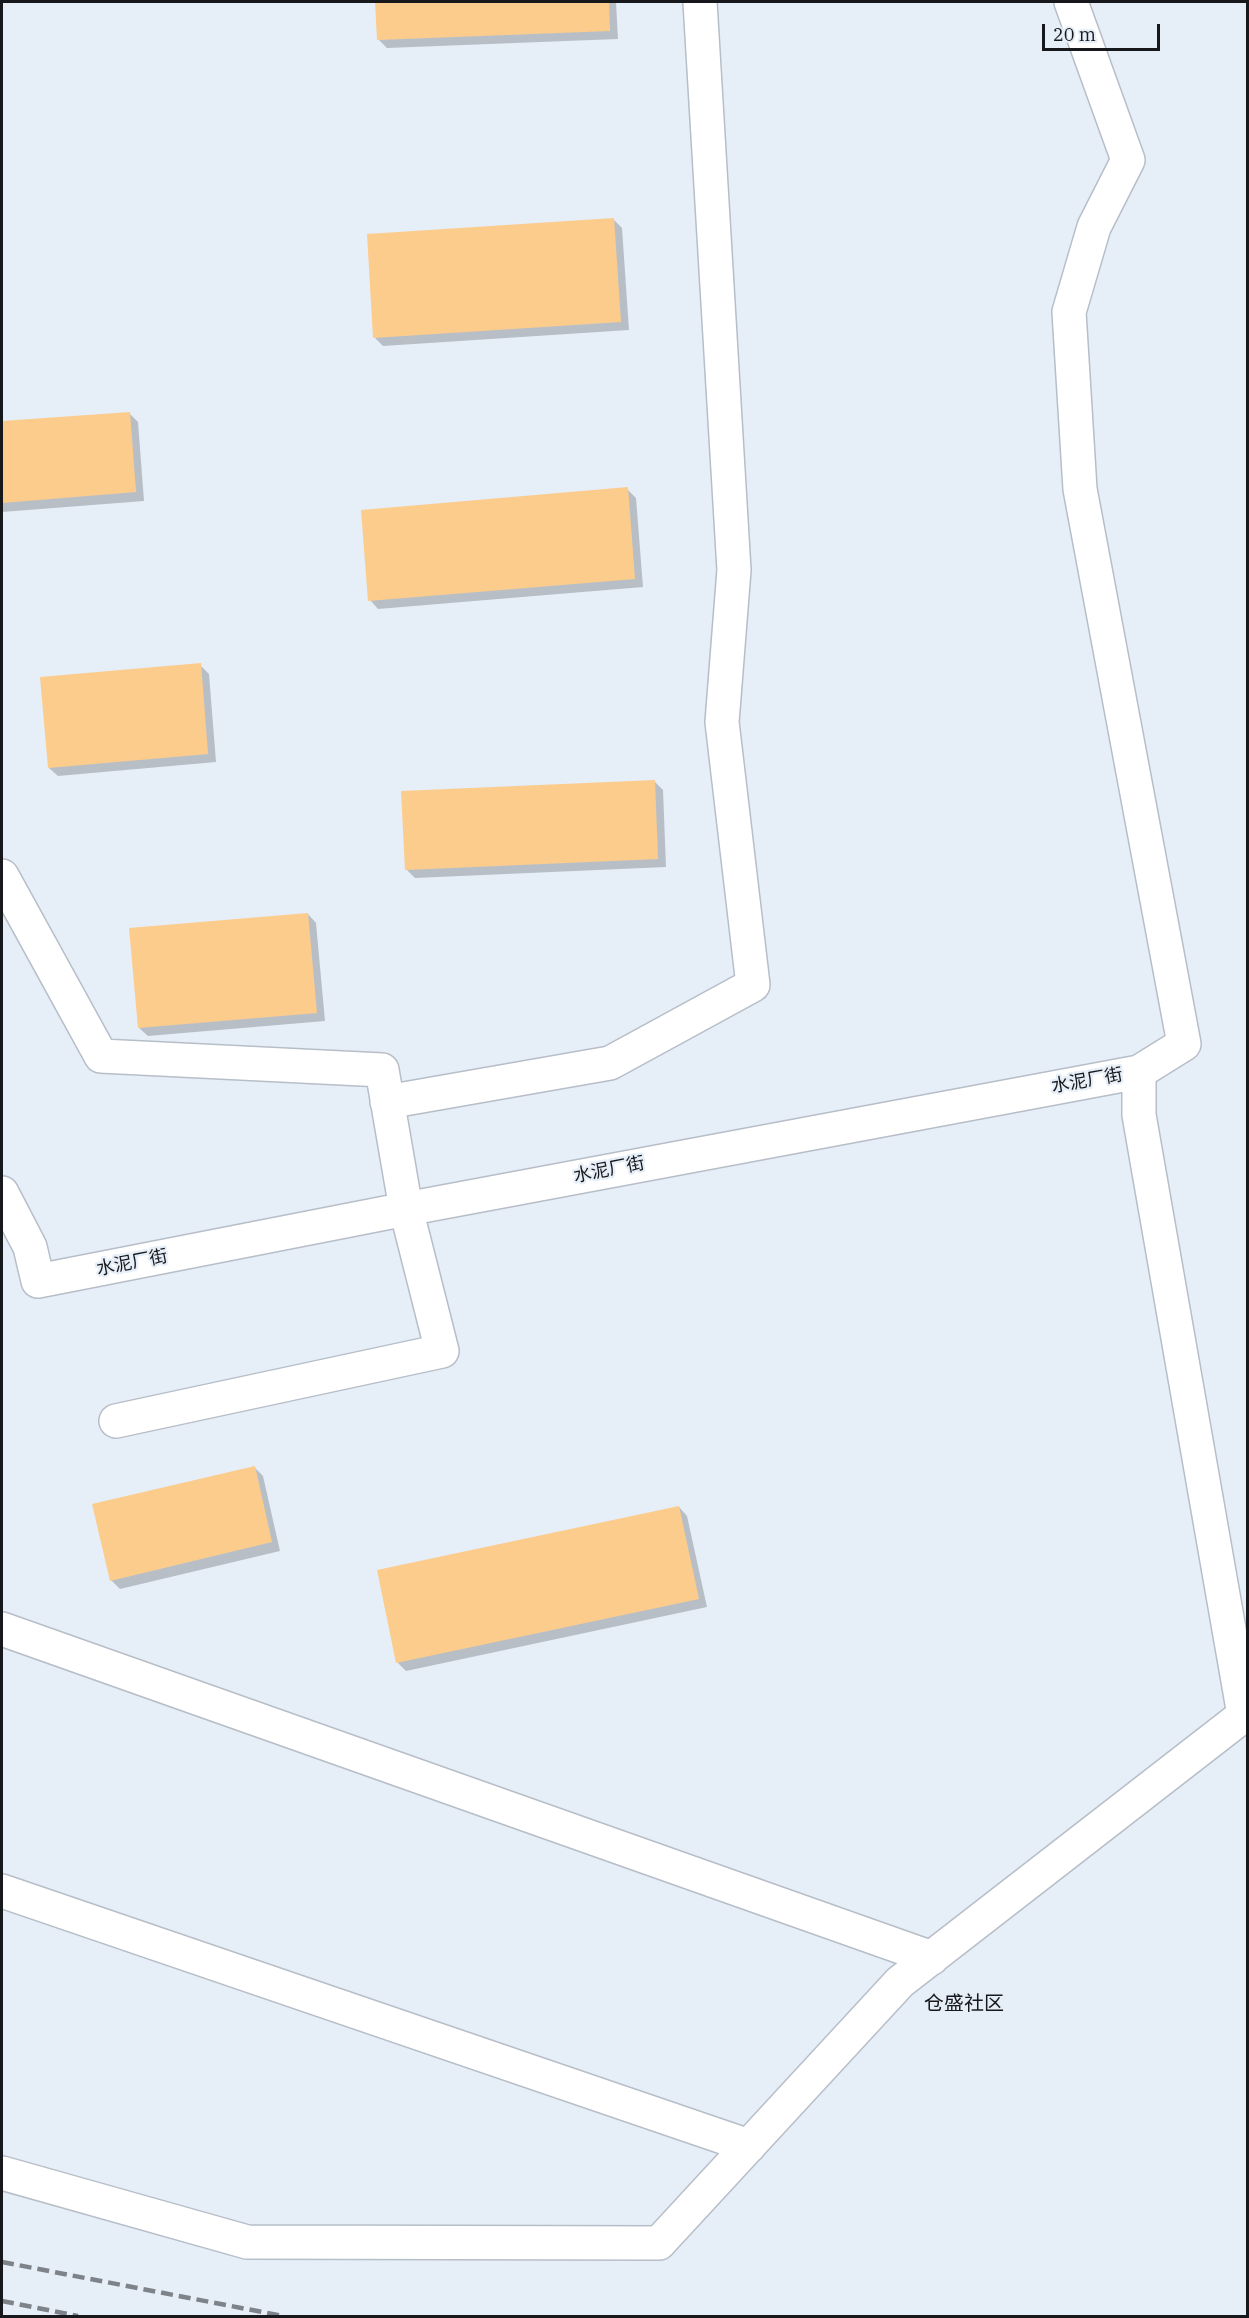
<!DOCTYPE html>
<html>
<head>
<meta charset="utf-8">
<style>
	body { margin:0 }
	#map { position:relative; width:1249px; height:2318px; overflow:hidden; background:#e6eef8; font-family:"IBM Plex Serif",serif }
	canvas { display:block }
	.frame { position:absolute; inset:0; border:3px solid #16181c; pointer-events:none }
	.scale { position:absolute; left:1042px; top:24px; width:118px; height:27px; box-sizing:border-box; border:3px solid #16181c; border-top:0; padding-left:8px; font-size:18px; line-height:21px; white-space:nowrap; color:#16181c; -webkit-text-stroke:4px #e6eef8; paint-order:stroke }
</style>
</head>
<body>
<div id="map">
<canvas width="1249" height="2318"></canvas>
<div class="frame"></div>
<div class="scale">20 m</div>
</div>
<script>
const ctx = document.querySelector('canvas').getContext('2d');
ctx.lineJoin = 'round';
function fill(path, color) { ctx.fillStyle = color; ctx.fill(path, 'evenodd'); }
function trace(path, color, width, dash) { ctx.strokeStyle = color; ctx.lineWidth = width; ctx.lineCap = dash ? 'butt' : 'round'; ctx.setLineDash(dash || []); ctx.stroke(path); }
function write(font, color, halo, rows, align = 'center') {
  ctx.font = font + ' "IBM Plex Serif","Noto Sans SC",serif'; ctx.lineWidth = 4.5; ctx.setLineDash([]); ctx.textBaseline = 'middle'; ctx.strokeStyle = halo; ctx.fillStyle = color; for (const [text, x, y, turn = 0] of rows) {
    ctx.save(); ctx.translate(x, y); ctx.rotate((+turn || 0) * Math.PI / 180); ctx.textAlign = isNaN(turn) ? turn : align; if (halo) ctx.strokeText(text, 0, 0); ctx.fillText(text, 0, 0); ctx.restore();
  }
}
fill(new Path2D(`
	M377,2H616L618,39L387,48L378,39Z
	M614,220L622,228L629,330L383,346L375,338Z
	M129,413L138,422L144,501L2,512V423Z
	M627,489L636,498L643,587L378,609L370,600Z
	M200,665L209,674L216,762L58,776L49,768Z
	M655,782L663,790L666,867L415,878L406,869Z
	M308,914L316,923L325,1021L148,1036L139,1028Z
	M255,1468L263,1476L280,1551L120,1589L111,1580Z
	M679,1507L687,1516L707,1607L406,1671L398,1663L379,1571Z`), '#0003');
fill(new Path2D(`
	M375,2H609L610,31L377,40Z
	M614,218L621,322L373,338L367,234Z
	M130,412L136,492L2,503V421Z
	M628,487L635,579L368,601L361,510Z
	M201,663L208,754L48,768L40,677Z
	M655,780L658,859L405,870L401,791Z
	M308,913L317,1013L138,1028L129,928Z
	M255,1466L272,1542L110,1581L92,1504Z
	M679,1506L699,1599L396,1663L377,1570Z`), '#fccc8c');
const minor = new Path2D(`
	M1071,2L1128,160L1094,227L1069,312L1080,489L1184,1044L1139,1072
	M2,876L101,1056L382,1070L406,1209L442,1351L116,1421
	M387,1102L610,1063L753,985L722,722L734,570L700,2
	M2,1193L30,1247L38,1281
	M2,1629L932,1958
	M2,1891L749,2146
	M2,2173L247,2242L659,2243L900,1982L1244,1715L1139,1115V1072L406,1209L38,1281`);
trace(minor, '#b7bec8', 36);
trace(minor, '#fff', 33);
trace(new Path2D(`
	M2,2262L283,2316
	M2,2301L78,2316`), '#7e838a', 4.5, [12, 6]);
write('18px', '#16181c', '#e6eef8', [
	["水泥厂街",1087,1081,-10],
	["水泥厂街",609,1170,-11],
	["水泥厂街",132,1263,-11]
]);
write('20px', '#16181c', '#e6eef8', [
	["仓盛社区",964,2004]
]);
</script>
</body>
</html>
